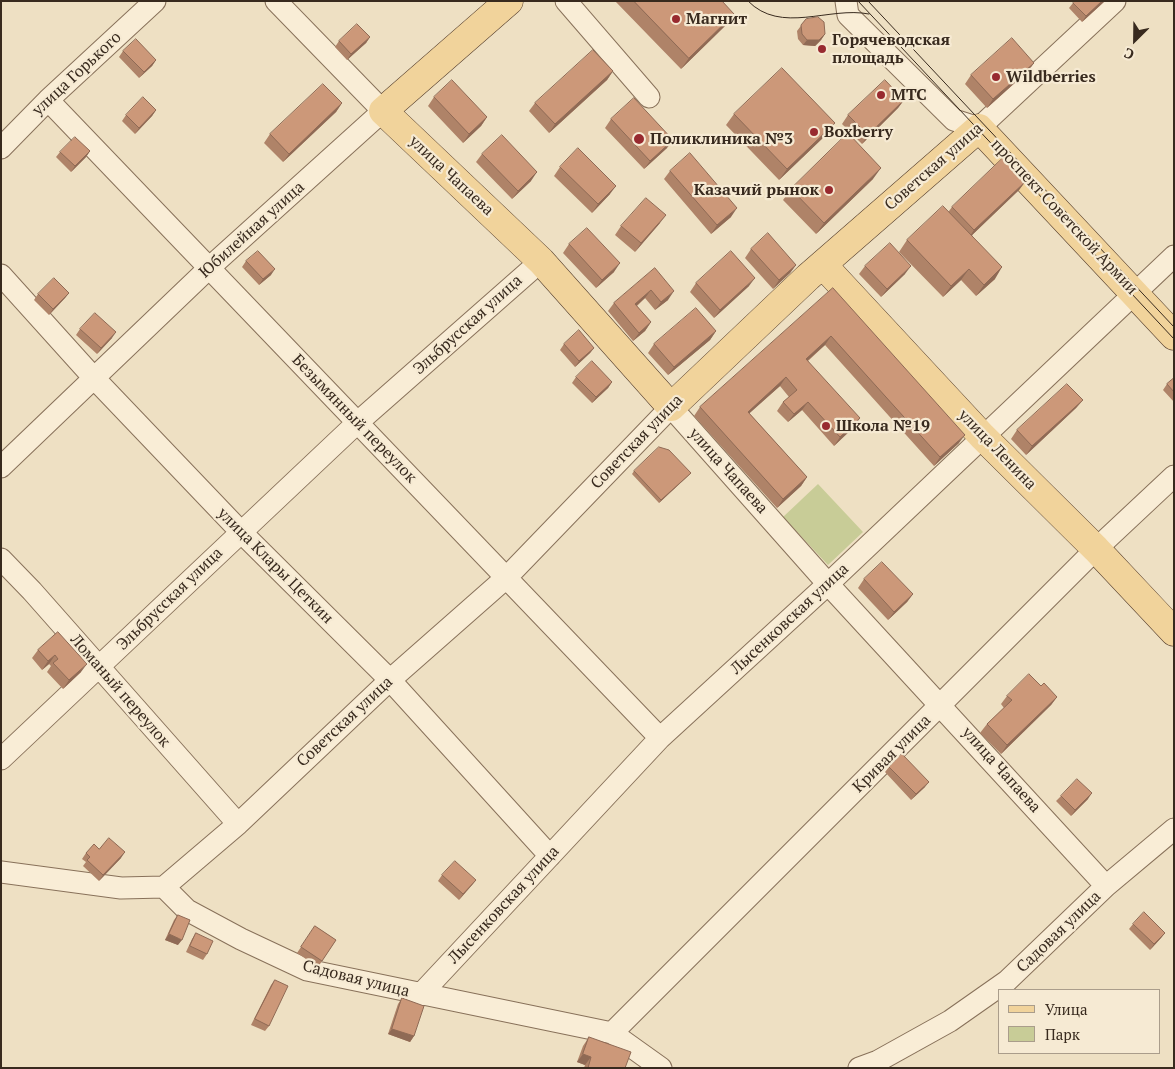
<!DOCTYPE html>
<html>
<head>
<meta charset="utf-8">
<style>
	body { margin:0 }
	#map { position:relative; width:1175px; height:1069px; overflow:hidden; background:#eee0c3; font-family:"PT Serif",serif }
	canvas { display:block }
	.frame { position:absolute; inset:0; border:2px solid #382a1e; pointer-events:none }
	.legend { position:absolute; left:998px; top:989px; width:162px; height:65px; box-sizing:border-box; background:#f6ead3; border:1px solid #aa9d8b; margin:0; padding:6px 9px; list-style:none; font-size:15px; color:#382a1e }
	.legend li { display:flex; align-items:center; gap:10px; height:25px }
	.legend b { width:25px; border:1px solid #aa9d8b }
	.north { position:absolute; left:1110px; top:15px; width:50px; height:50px; -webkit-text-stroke:4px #f6ead3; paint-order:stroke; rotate:203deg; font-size:14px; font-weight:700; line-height:20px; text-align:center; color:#382a1e }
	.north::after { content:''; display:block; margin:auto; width:18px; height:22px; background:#382a1e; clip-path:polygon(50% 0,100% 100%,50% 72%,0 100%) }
</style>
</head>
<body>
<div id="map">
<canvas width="1175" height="1069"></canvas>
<div class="frame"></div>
<ul class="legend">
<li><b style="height:6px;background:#f1d39b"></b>Улица</li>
<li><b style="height:14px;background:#c8cc97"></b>Парк</li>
</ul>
<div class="north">С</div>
</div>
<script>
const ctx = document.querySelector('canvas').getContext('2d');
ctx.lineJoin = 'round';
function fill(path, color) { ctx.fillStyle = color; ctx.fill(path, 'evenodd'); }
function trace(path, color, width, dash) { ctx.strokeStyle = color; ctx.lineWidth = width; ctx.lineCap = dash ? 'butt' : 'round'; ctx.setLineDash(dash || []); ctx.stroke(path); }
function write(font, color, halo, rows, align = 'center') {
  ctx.font = font + ' "PT Serif",serif'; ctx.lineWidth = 4.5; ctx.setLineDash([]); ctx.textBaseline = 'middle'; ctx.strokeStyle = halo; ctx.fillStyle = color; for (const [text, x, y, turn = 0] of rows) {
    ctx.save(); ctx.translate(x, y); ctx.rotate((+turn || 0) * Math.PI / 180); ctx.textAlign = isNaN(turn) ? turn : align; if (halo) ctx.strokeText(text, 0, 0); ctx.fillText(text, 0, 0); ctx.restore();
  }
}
fill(new Path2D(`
	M818,484L863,532L828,565L783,517Z`), '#c8cc97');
const minor = new Path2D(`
	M566,1L649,97
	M846,1L848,15L954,120L979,128L1115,1
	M48,100L660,738
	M1,148L48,100L155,1
	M1,275L93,377L241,532L390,680L550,856
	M1,467L209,268L383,111L276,1
	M1,559L32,591L238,824
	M1,759L357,423L541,261
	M1,872L121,888L164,887L187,910L241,939L307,970L612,1033L661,1068
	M164,887L238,824L390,680L507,577L671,407L828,584L1106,886
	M420,995L660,738L828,584L1174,256
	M612,1033L1096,549L1174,476
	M859,1068L878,1061L950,1021L1007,981L1106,886L1174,829`);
const major = new Path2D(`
	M509,1L383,111L541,261L671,407L808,277L979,128L1174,336
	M823,265L982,436L1096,549L1174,632`);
trace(minor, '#88715a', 23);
trace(major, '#563f2e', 29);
trace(minor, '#f9edd6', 21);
trace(major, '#f1d39b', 28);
trace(new Path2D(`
	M748,1C781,35 829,6 869,14
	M858,1L1174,339
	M868,1L1174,327`), '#382a1e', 1);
fill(new Path2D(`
	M615,1H722L726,25L681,69Z
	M1105,1L1082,22L1069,8L1073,3Z
	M806,19L825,34L821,40L815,46L803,45L798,39L797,31Z
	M370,37L366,43L347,60L335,47L339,41Z
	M123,51L156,60L152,66L139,78L119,57Z
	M1034,63L1028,71L987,108L965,84L971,75Z
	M613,71L607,80L549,133L529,111L535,103Z
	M434,97L487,117L481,126L463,143L428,106Z
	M904,100L898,108L862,144L842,124L848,115Z
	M342,103L336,112L283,162L264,143L270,134Z
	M156,110L152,116L135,134L122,121L126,115Z
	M734,114L827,134L779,180L726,125Z
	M611,119L667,148L644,169L605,128Z
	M90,151L86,157L71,172L56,157L60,152Z
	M482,154L531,181L512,199L476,162Z
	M560,167L610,194L592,213L554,176Z
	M670,171L731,217L711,234L664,179Z
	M873,179L816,234L783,200L791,189Z
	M1025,182L1019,190L972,235L995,279L976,296L961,280L943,297L899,252L907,240L949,211L952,207Z
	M660,223L635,252L615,235L621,226Z
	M569,244L614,272L596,288L563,253Z
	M751,249L796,265L790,273L773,289L745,258Z
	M246,261L271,275L259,285L242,267Z
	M865,266L905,274L881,297L859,274Z
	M655,268L668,300L655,310L645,298L637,306L651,322L645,331L633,341L608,311L614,303Z
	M696,283L749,286L714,318L690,292Z
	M833,288L959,443L934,466L825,345L808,361L854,427L834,446L802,410L788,422L777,411L783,402L789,397L780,386L749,413L807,477L801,486L777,508L694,416L700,407Z
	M69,293L65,298L49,315L34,300L38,294Z
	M80,329L112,338L97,354L76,335Z
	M716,331L710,340L668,375L648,353L654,344Z
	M564,344L594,348L590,353L575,367L560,350Z
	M576,377L612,382L608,388L592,403L572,383Z
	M1174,378V402L1163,390L1167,384Z
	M1083,400L1076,408L1026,455L1011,439L1017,430Z
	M634,471L691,473L689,475L659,503L632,474Z
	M864,579L913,594L907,602L888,620L858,588Z
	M58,632L81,672L63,689L47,672L51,666L49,664L42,670L32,658L38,650Z
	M1041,686L1057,697L1051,705L1001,754L980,733L987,724L1004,708L1001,704L1007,696Z
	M889,767L925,787L911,800L885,772Z
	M1061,796L1088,799L1071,816L1056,801Z
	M99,849L121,858L99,881L83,866L86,862L82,859L86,853Z
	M442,875L476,880L472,885L459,900L438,881Z
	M178,915V945L165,940L174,920Z
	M1133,924L1165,933L1161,938L1150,950L1129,929Z
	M315,926L336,940L318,967L297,953Z
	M196,933L207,954L203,960L186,952L192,939Z
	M275,980L269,1026L265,1031L251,1025L271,985Z
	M402,998L414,1036L410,1042L388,1034L398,1004Z
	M589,1037L625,1068H584L585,1065L577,1062L583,1046Z`), '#af8368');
fill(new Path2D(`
	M1102,1H1105L1082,22L1086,16Z
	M734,14L726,25L681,69L689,58Z
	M825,34L821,40L815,46L803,45L807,40Z
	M370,37L366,43L347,60L351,54Z
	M156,60L152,66L139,78L144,72Z
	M1034,63L1028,71L987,108L993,99Z
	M613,71L607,80L549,133L555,124Z
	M904,100L898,108L862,144L868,135Z
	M342,103L336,112L283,162L289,154Z
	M156,110L152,116L135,134L139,128Z
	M487,117L481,126L463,143L469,134Z
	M835,123L827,134L779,180L787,169Z
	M673,140L667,148L644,169L650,161Z
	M90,151L86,157L71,172L75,166Z
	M881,168L873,179L816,234L824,223Z
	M537,172L531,181L512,199L518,191Z
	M1025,182L1019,190L968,239L974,230Z
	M616,186L610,194L592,213L598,204Z
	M737,208L731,217L711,234L717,225Z
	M666,215L660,223L635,252L641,243Z
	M620,263L614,272L596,288L602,280Z
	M796,265L790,273L773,289L779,280Z
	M911,266L905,274L881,297L887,289Z
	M1002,267L995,279L976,296L984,285Z
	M275,269L271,275L259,285L263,279Z
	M969,269L961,280L943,297L951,286Z
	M755,278L749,286L714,318L720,310Z
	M651,290L645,298L629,312L635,304Z
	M674,291L668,300L655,310L661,302Z
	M69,293L65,298L49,315L53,309Z
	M651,322L645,331L633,341L639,333Z
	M716,331L710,340L668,375L674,367Z
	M116,332L112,338L97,354L101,348Z
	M831,336L825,345L800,367L806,359Z
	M594,348L590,353L575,367L579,361Z
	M786,377L780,386L742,420L748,412Z
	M612,382L608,388L592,403L596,397Z
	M1083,400L1076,408L1026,455L1032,446Z
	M808,402L802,410L788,422L794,414Z
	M860,418L854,427L834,446L840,437Z
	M965,435L959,443L934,466L940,457Z
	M691,473L689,475L659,503L661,500Z
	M807,477L801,486L777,508L783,499Z
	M913,594L907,602L888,620L894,612Z
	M55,655L49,664L42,670L48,661Z
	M87,664L81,672L63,689L69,680Z
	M1057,697L1051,705L1001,754L1007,745Z
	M929,782L925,787L911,800L916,794Z
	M1092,793L1088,799L1071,816L1075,810Z
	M125,852L121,858L99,881L103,875Z
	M476,880L472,885L459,900L463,894Z
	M1165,933L1161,938L1150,950L1154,944Z
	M169,934L182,940L178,945L165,940Z
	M392,1029L414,1036L410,1042L388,1034Z
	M583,1054L591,1057L585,1065L577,1062Z`), '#8f6a55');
const building = new Path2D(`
	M634,1H722L734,14L689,58Z
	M1075,1H1102L1086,16L1073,3Z
	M818,17L824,22L825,34L819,40H807L802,34L801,25L806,19Z
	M357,24L370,37L351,54L339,41Z
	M1012,38L1034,63L993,99L971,75Z
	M136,39L156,60L144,72L123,51Z
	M593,50L613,71L555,124L535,103Z
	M782,68L835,123L787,169L734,114Z
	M452,80L487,117L469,134L434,97Z
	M885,80L904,100L868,135L848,115Z
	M323,84L342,103L289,154L270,134Z
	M143,97L156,110L139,128L126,115Z
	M634,98L673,140L650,161L611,119Z
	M848,133L881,168L824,223L791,189Z
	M502,135L537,172L518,191L482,154Z
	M75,137L90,151L75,166L60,152Z
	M578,148L616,186L598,204L560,167Z
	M690,153L737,208L717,225L670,171Z
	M1003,158L1025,182L974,230L952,207Z
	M646,198L666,215L641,243L621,226Z
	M943,206L1002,267L984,285L969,269L951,286L907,240Z
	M587,228L620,263L602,280L569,244Z
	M768,233L796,265L779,280L751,249Z
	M890,243L911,266L887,289L865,266Z
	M258,251L275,269L263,279L246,261Z
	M731,251L755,278L720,310L696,283Z
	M655,268L674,291L661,302L651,290L635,304L651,322L639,333L614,303Z
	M54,278L69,293L53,309L38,294Z
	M833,288L965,435L940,457L831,336L806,359L860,418L840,437L808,402L794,414L783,402L797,390L786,377L748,412L807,477L783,499L700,407Z
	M696,308L716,331L674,367L654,344Z
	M95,313L116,332L101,348L80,329Z
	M579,330L594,348L579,361L564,344Z
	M592,361L612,382L596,397L576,377Z
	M1174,378V392L1167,384Z
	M1067,384L1083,400L1032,446L1017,430Z
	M659,447L669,450L691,473L661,500L634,471Z
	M882,562L913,594L894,612L864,579Z
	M58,632L87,664L69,680L53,663L58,659L55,655L48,661L38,650Z
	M1029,674L1041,686L1044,683L1057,697L1007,745L987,724L1012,700L1007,696Z
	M902,754L929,782L916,794L889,767Z
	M1077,779L1092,793L1075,810L1061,796Z
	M109,838L125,852L103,875L87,860L90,857L86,853L94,844L99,849Z
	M455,861L476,880L463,894L442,875Z
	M1144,912L1165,933L1154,944L1133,924Z
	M178,915L190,920L182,940L169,934Z
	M315,926L336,940L322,961L301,947Z
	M196,933L213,941L207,954L190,946Z
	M275,980L288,986L269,1026L255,1019Z
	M402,998L424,1006L414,1036L392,1029Z
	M589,1037L631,1052L625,1068H588L591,1057L583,1054Z`);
fill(building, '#cc9879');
trace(building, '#8f6a55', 1);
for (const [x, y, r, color] of [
	[676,19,5,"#982a2f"],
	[822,49,5,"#982a2f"],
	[996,77,5,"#982a2f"],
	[881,95,5,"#982a2f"],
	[814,132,5,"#982a2f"],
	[639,139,6,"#982a2f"],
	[829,190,5,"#982a2f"],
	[826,426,5,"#982a2f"]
]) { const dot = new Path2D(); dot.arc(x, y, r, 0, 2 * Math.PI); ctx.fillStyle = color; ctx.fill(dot); trace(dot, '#f6ead3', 2); }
write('bold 16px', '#382a1e', '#f6ead3', [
	["Магнит",686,19],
	["Горячеводская",832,40],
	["площадь",832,58],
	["Wildberries",1006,77],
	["МТС",891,95],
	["Boxberry",824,132],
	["Поликлиника №3",650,139],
	["Казачий рынок",819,190,"right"],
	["Школа №19",836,426]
], 'left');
write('16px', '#382a1e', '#f6ead3', [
	["улица Горького",77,74,-43],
	["Советская улица",934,167,-41],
	["улица Чапаева",451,176,43],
	["проспект Советской Армии",1064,217,47],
	["Юбилейная улица",252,230,-42],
	["Эльбрусская улица",468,325,-42],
	["Безымянный переулок",354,419,46],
	["Советская улица",637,442,-46],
	["улица Ленина",997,450,46],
	["улица Чапаева",728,471,48],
	["улица Клары Цеткин",275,566,45],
	["Эльбрусская улица",170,599,-44],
	["Лысенковская улица",790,619,-43],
	["Ломаный переулок",120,691,49],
	["Советская улица",345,722,-43],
	["Кривая улица",892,754,-45],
	["улица Чапаева",1001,770,48],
	["Лысенковская улица",504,905,-47],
	["Садовая улица",1059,932,-44],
	["Садовая улица",356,979,14]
]);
</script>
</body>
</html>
